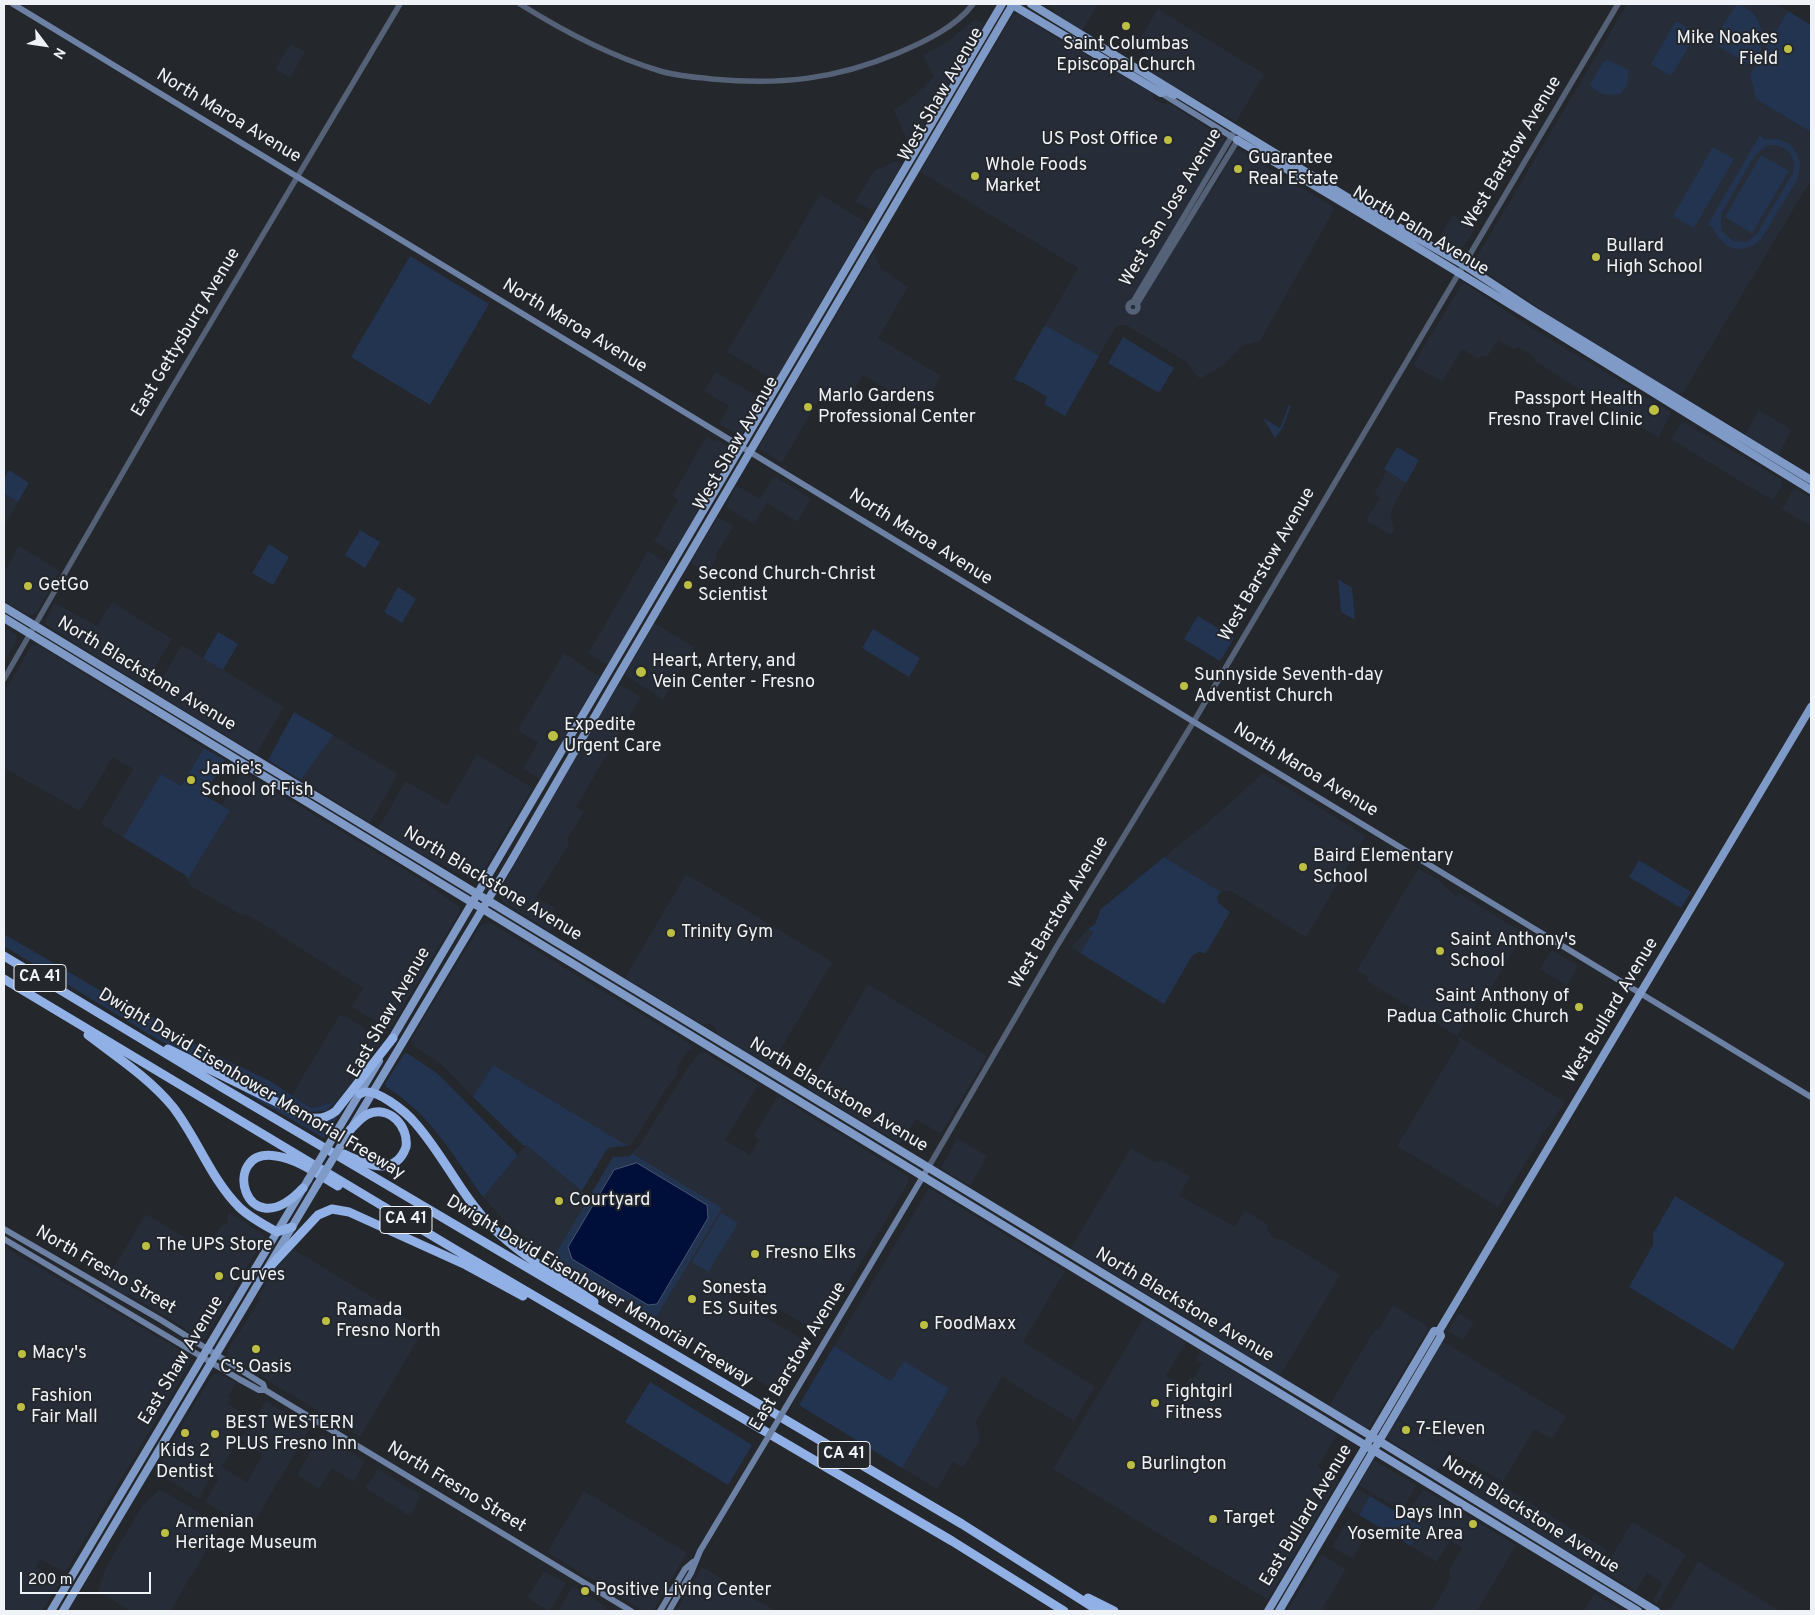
<!DOCTYPE html>
<html>
<head>
<meta charset="utf-8">
<style>
	body { margin:0 }
	#map { position:relative; width:1815px; height:1615px; overflow:hidden; background:#24272c; font-family:Overpass,sans-serif }
	canvas { display:block }
	.frame { position:absolute; inset:0; border:5px solid #eff2f6; pointer-events:none }
	.north { position:absolute; left:20px; top:20px; width:50px; height:50px; -webkit-text-stroke:4px #24272c; paint-order:stroke; rotate:121deg; font-size:14px; font-weight:700; line-height:20px; text-align:center; color:#eff2f6 }
	.north::after { content:''; display:block; margin:auto; width:18px; height:22px; background:#eff2f6; clip-path:polygon(50% 0,100% 100%,50% 72%,0 100%) }
	.scale { position:absolute; left:20px; top:1572px; width:131px; height:22px; box-sizing:border-box; border:2px solid #eff2f6; border-top:0; padding-left:6px; font-size:15px; line-height:18px; white-space:nowrap; color:#eff2f6; -webkit-text-stroke:4px #24272c; paint-order:stroke }
</style>
</head>
<body>
<div id="map">
<canvas width="1815" height="1615"></canvas>
<div class="frame"></div>
<div class="north">N</div>
<div class="scale">200 m</div>
</div>
<script>
const ctx = document.querySelector('canvas').getContext('2d');
ctx.lineJoin = 'round';
function fill(path, color) { ctx.fillStyle = color; ctx.fill(path, 'evenodd'); }
function trace(path, color, width, dash) { ctx.strokeStyle = color; ctx.lineWidth = width; ctx.lineCap = dash ? 'butt' : 'round'; ctx.setLineDash(dash || []); ctx.stroke(path); }
function write(font, color, halo, rows, align = 'center') {
  ctx.font = font + ' Overpass,sans-serif'; ctx.lineWidth = 4; ctx.setLineDash([]); ctx.textBaseline = 'middle'; ctx.strokeStyle = halo; ctx.fillStyle = color; for (const [text, x, y, turn = 0] of rows) {
    ctx.save(); ctx.translate(x, y); ctx.rotate((+turn || 0) * Math.PI / 180); ctx.textAlign = isNaN(turn) ? turn : align; if (halo) ctx.strokeText(text, 0, 0); ctx.fillText(text, 0, 0); ctx.restore();
  }
}
fill(new Path2D(`
	M1044,4H1098L1082,31L1059,17L1053,9Z
	M1627,4H1777L1788,11L1750,74L1756,99L1811,132V180L1683,393L1678,394L1547,314L1473,263Z
	M1158,9L1264,74L1236,122L1146,70L1150,63L1139,40Z
	M1019,13L1048,33L1153,93L1154,99L1163,104L1169,103L1224,138L1225,142L1198,189L1212,190L1235,150L1238,149L1335,208L1260,341L1244,345L1223,365L1200,379L1185,361L1126,325H1119L1115,328L1099,356L1045,325L1078,268L920,172L1013,15Z
	M976,19L984,24L910,148L894,110L913,97L934,77L923,55L948,41Z
	M290,44L305,52L290,78L275,69Z
	M896,161L902,164L874,211L855,202L874,171Z
	M820,194L867,223L775,381L727,352Z
	M1453,215L1475,229L1459,253L1437,241Z
	M874,252L881,269L908,287L878,338L941,376L926,401L918,400L915,406L863,375L848,400L826,387L782,463L758,448Z
	M1464,283L1524,323L1671,412L1659,438L1534,361L1535,358L1518,347L1515,350L1498,340L1487,357L1483,356L1479,359L1462,349L1442,382L1413,365L1461,285Z
	M716,372L763,400L741,436L719,424L729,406L704,391Z
	M1759,410L1792,430L1778,455L1745,435Z
	M1682,421L1782,480L1783,484L1773,501L1671,439Z
	M707,436L714,441L716,439L733,451L675,550L671,551L654,541L678,500L672,496Z
	M1387,471L1406,483L1392,509L1391,518L1394,530L1391,535L1366,520L1380,498L1374,494Z
	M774,476L811,499L797,522L767,503L754,524L726,507L736,485L760,499Z
	M1796,489L1811,498V526L1782,509L1793,490Z
	M4,493L18,502L4,526Z
	M718,517L734,526L715,556L717,557L708,573L692,564V561Z
	M19,546L60,571L36,613L30,616L4,601V573Z
	M648,551L665,562L666,565L609,663L605,664L588,654Z
	M112,602L172,639L144,686L46,625L45,621L55,603L97,626Z
	M654,623L694,647L663,700L625,675Z
	M4,627L16,634L17,640L4,662Z
	M37,644L204,748L181,786L161,774L123,837L101,824L133,769L113,757L80,811L4,768V693L32,645Z
	M182,645L284,707L256,754L154,692Z
	M564,653L600,677L540,779L523,768L538,743L518,730Z
	M622,685L641,697L576,807L584,812L567,839L569,845L536,897L555,908L550,917L557,921L550,932L501,900L499,893L575,757L618,686Z
	M333,735L398,774L371,821L369,822L301,780Z
	M477,754L531,787V790L481,875L470,879L423,855L378,828L406,781L447,805Z
	M242,771L412,874L459,906L460,911L391,1027L387,1028L352,1007L363,988L245,913L243,916L189,885L188,879L230,810L222,805Z
	M1263,773L1366,836L1306,937L1231,891L1221,892L1164,857L1218,814Z
	M1418,869L1437,879L1456,896L1460,894L1524,933L1484,1000L1480,998L1457,1036L1565,1102L1546,1130L1543,1131L1538,1143L1498,1207L1397,1146L1459,1043L1457,1036L1367,981L1368,977L1357,970Z
	M686,874L832,962L771,1066L717,1034L716,1028L709,1023L703,1025L625,978Z
	M489,922L691,1044L692,1049L686,1052L676,1070L679,1072L666,1089L632,1144L628,1146L493,1065L473,1097L442,1065L412,1045L411,1041L423,1020L464,952L481,925Z
	M1088,929L1093,932L1080,953L1071,947Z
	M1552,950L1578,966L1567,986L1540,969Z
	M868,984L987,1056L941,1134L916,1119L901,1144L807,1088Z
	M343,1015L381,1038L382,1042L340,1098L332,1103L311,1108L292,1095L339,1016Z
	M704,1052L758,1085L725,1140L750,1155L759,1140L754,1136L778,1096L908,1176L909,1181L819,1333L752,1294L744,1285H737L731,1289L730,1296L734,1302L745,1305L810,1344L782,1395L656,1318L722,1208L632,1153L639,1146L689,1066L699,1053Z
	M957,1138L987,1156L970,1186L941,1168Z
	M526,1145L589,1197L553,1258L509,1226L483,1197Z
	M1131,1148L1155,1162L1162,1160L1190,1177L1179,1195L1235,1227L1245,1210L1267,1224L1268,1231L1274,1238L1283,1240L1340,1275L1280,1376L1071,1248Z
	M929,1188L1065,1271L1023,1342L1095,1386L1074,1421L1002,1377L976,1422L980,1440L963,1468L953,1462L937,1489L902,1468L949,1389L892,1381L834,1346Z
	M228,1212L263,1234L264,1238L205,1339L200,1340L172,1320L129,1295H124L105,1282L146,1214L207,1251L221,1226L227,1224Z
	M4,1247L168,1343L190,1357L191,1362L66,1571H62L41,1559L36,1567L57,1579L59,1584L42,1611H4Z
	M293,1249L424,1329L360,1437L228,1356L227,1351L260,1300L257,1298L273,1272Z
	M1393,1305L1427,1326L1428,1329L1370,1427L1366,1428L1329,1406L1375,1329L1378,1330Z
	M1459,1313L1474,1322L1463,1340L1448,1331Z
	M1145,1316L1186,1342L1166,1376L1185,1386L1190,1377L1193,1379L1202,1364L1196,1360L1201,1351L1337,1434L1318,1467L1339,1480L1268,1600L1053,1469Z
	M1444,1342L1566,1416L1552,1439L1534,1429L1503,1482L1449,1451L1437,1471L1388,1439V1435L1398,1420L1450,1450L1398,1418L1441,1343Z
	M218,1373L236,1383L228,1397L230,1399L227,1403L244,1414L229,1424V1431L233,1436L239,1438L245,1434L266,1401L310,1428L250,1529L205,1502L218,1480V1475L213,1472L199,1499L155,1471L200,1395L213,1375ZM239,1438L263,1455L247,1482L222,1467Z
	M323,1435L365,1461L354,1482L332,1468L319,1489L297,1475L320,1436Z
	M1375,1461L1417,1485L1402,1511L1359,1485L1372,1462Z
	M378,1469L421,1495L410,1516L365,1488Z
	M1483,1474L1607,1550L1596,1568L1472,1493Z
	M1357,1488L1370,1496L1359,1515L1346,1507Z
	M160,1489L221,1526L170,1611H130L98,1591L106,1567L142,1506Z
	M1423,1489L1516,1545L1477,1611H1432L1451,1578L1449,1570L1462,1548L1450,1541L1436,1562L1411,1546L1422,1527L1406,1517Z
	M584,1491L687,1553L653,1611H644L547,1552Z
	M1347,1521L1367,1534L1352,1559L1332,1547Z
	M1632,1522L1686,1554L1657,1604L1653,1601L1663,1583L1647,1573L1636,1591L1603,1571Z
	M1323,1555L1346,1569L1321,1611H1287L1319,1557Z
	M1698,1561L1709,1568L1780,1611H1669Z
	M702,1567L775,1611H676Z
	M544,1571L566,1583L550,1611L527,1598Z
	M573,1586L607,1607L604,1611H558Z
	M1594,1594H1595L1624,1611H1584Z`), '#262d38');
fill(new Path2D(`
	M1737,4C1756,10 1766,29 1761,49C1759,55 1754,61 1751,66L1718,46L1715,37Z
	M1788,11L1811,25V132L1756,99L1750,74Z
	M1676,21L1697,33L1671,76L1651,64Z
	M1608,60L1629,70L1627,86L1620,94C1607,96 1599,95 1590,85L1603,62Z
	M1760,135L1765,140L1778,139L1791,145L1799,157L1800,166L1797,180L1761,239C1750,250 1733,253 1722,241C1714,234 1716,229 1708,224ZM1770,145C1787,144 1797,157 1793,173L1756,235L1746,242L1733,241L1721,230V214L1755,155L1763,148Z
	M1713,147L1734,159L1694,228L1673,216Z
	M1761,155L1789,171L1752,233L1725,217Z
	M410,256L489,304L430,405L351,357Z
	M1045,325L1099,356L1065,416L1044,404L1047,397L1022,382L1021,383L1014,379Z
	M1123,337L1174,368L1159,393L1108,363Z
	M1289,405L1291,406L1282,429L1275,438L1263,418L1280,428Z
	M1397,447L1419,460L1406,483L1384,469Z
	M9,470L29,483L18,502L4,493V479Z
	M360,530L380,542L365,568L345,555Z
	M269,544L289,557L273,585L252,573Z
	M1338,579L1352,588L1355,620L1341,612Z
	M398,587L416,599L402,623L384,612Z
	M1198,616L1234,638L1220,661L1184,639Z
	M873,629L920,658L909,677L862,648Z
	M218,632L238,644L223,670L203,658Z
	M294,712L333,735L301,780L268,760Z
	M204,748L225,760L204,795L230,810L188,879L185,875L123,837L161,774L181,786Z
	M1164,857L1221,892L1217,897L1218,903L1230,912L1206,953L1198,952L1192,956L1164,1004L1080,953L1093,932L1088,929L1095,924L1101,909Z
	M1639,860L1691,892L1681,908L1629,877Z
	M4,934L113,998L128,1002L199,1047L270,1081L311,1108L332,1103L340,1098L326,1111L307,1112L157,1039L4,946Z
	M407,1053L438,1074L516,1153L517,1156L483,1197C454,1157 430,1113 386,1087L385,1084L404,1054Z
	M493,1065L628,1146L613,1147L607,1149L582,1191L526,1145L524,1146L473,1097Z
	M246,1091L320,1122L335,1117L341,1111L324,1138L245,1093Z
	M632,1153L722,1208L656,1318L553,1258L613,1157L630,1156Z
	M1675,1196L1785,1263L1733,1350L1629,1287L1653,1245V1234Z
	M721,1213L738,1223L708,1272L692,1262Z
	M834,1346L891,1381L904,1361L949,1389L902,1468L799,1405Z
	M650,1382L752,1445L728,1485L625,1422Z
	M1370,1496L1422,1527L1411,1546L1359,1515Z`), '#233451');
const water = new Path2D(`
	M637,1163L707,1205L708,1218L657,1304L648,1305L572,1259L568,1247L614,1170Z`);
fill(water, '#000f3a');
trace(water, '#485372', 1);
trace(new Path2D(`
	M520,4C563,31 610,56 660,71C676,76 695,77 712,79C780,85 834,80 898,53C924,42 956,27 973,4
	M1133,302L1233,134
	M1128 307a5 5 0 1 1 10 0a5 5 0 1 1-10 0Z
	M1137,304L1239,138
	M4,679L163,403L400,4
	M928,1168L1057,946L1194,721L1618,4`), '#546176', 5.5);
trace(new Path2D(`
	M13,4L1811,1097
	M1161,93L1237,140
	M4,1229L161,1320L263,1384L265,1390
	M4,1239L239,1379L259,1390H265L631,1611
	M786,1407L928,1168
	M660,1611L685,1569L693,1562
	M669,1611L691,1573L700,1551L764,1444`), '#6c81a4', 6);
trace(new Path2D(`
	M1011,4L1161,93L1166,91L1174,95
	M1031,4L1350,199L1464,265L1537,313L1811,480
	M1237,140C1431,253 1620,373 1811,490
	M4,607L1371,1436L1656,1611
	M4,618L1638,1611
	M390,1042L1002,4
	M334,1136L379,1061
	M343,1142L510,863L617,678L1013,4
	M51,1611L308,1180
	M63,1611L317,1185
	M1268,1611L1434,1331H1439
	M1279,1611L1441,1336L1439,1331L1811,707`), '#7f9ac7', 8);
trace(new Path2D(`
	M4,956L223,1088L962,1524L1099,1611
	M4,979L456,1250L952,1541L1064,1611
	M88,1035C118,1058 149,1078 173,1107C197,1138 211,1179 239,1207C249,1217 264,1225 277,1232L292,1227
	M168,1049L307,1117C318,1120 327,1118 336,1111L393,1038
	M360,1094C373,1084 407,1113 416,1124C444,1156 462,1197 493,1228C522,1256 560,1278 594,1302
	M344,1154C365,1164 395,1178 406,1147C409,1126 389,1105 368,1114C361,1117 355,1125 350,1130
	M303,1188C244,1251 219,1146 276,1156C298,1159 319,1175 338,1186
	M266,1271L318,1215L332,1209L349,1212L466,1265L523,1296
	M1088,1598L1114,1611`), '#90b0e6', 9);
trace(new Path2D(`
	M764,1444L786,1407`), '#6c81a4', 6);
trace(new Path2D(`
	M308,1180L334,1136
	M317,1185L343,1142`), '#7f9ac7', 8);
for (const [x, y, r, color] of [
	[1126,26,5,"#bcbf44"],
	[1788,49,5,"#bcbf44"],
	[1168,140,5,"#bcbf44"],
	[1238,169,5,"#bcbf44"],
	[975,176,5,"#bcbf44"],
	[1596,257,5,"#bcbf44"],
	[808,407,5,"#bcbf44"],
	[1654,410,6,"#bcbf44"],
	[688,585,5,"#bcbf44"],
	[28,586,5,"#bcbf44"],
	[641,672,6,"#bcbf44"],
	[1184,686,5,"#bcbf44"],
	[553,736,6,"#bcbf44"],
	[191,780,5,"#bcbf44"],
	[1303,867,5,"#bcbf44"],
	[671,933,5,"#bcbf44"],
	[1440,951,5,"#bcbf44"],
	[1579,1007,5,"#bcbf44"],
	[559,1201,5,"#bcbf44"],
	[146,1246,5,"#bcbf44"],
	[755,1254,5,"#bcbf44"],
	[219,1276,5,"#bcbf44"],
	[692,1299,5,"#bcbf44"],
	[326,1321,5,"#bcbf44"],
	[924,1325,5,"#bcbf44"],
	[256,1349,5,"#bcbf44"],
	[22,1354,5,"#bcbf44"],
	[1155,1403,5,"#bcbf44"],
	[21,1407,5,"#bcbf44"],
	[1406,1430,5,"#bcbf44"],
	[185,1433,5,"#bcbf44"],
	[215,1434,5,"#bcbf44"],
	[1131,1465,5,"#bcbf44"],
	[1213,1519,5,"#bcbf44"],
	[1473,1524,5,"#bcbf44"],
	[165,1533,5,"#bcbf44"],
	[585,1591,5,"#bcbf44"]
]) { const dot = new Path2D(); dot.arc(x, y, r, 0, 2 * Math.PI); ctx.fillStyle = color; ctx.fill(dot); trace(dot, '#24272c', 2); }
for (const [x, y, w] of [
	[40,978,52],
	[406,1220,52],
	[844,1455,52]
]) { const box = new Path2D(); box.roundRect(x - w / 2, y - 13.5, w, 27, 4); ctx.fillStyle = '#24272c'; ctx.fill(box); trace(box, '#eff2f6', 1); }
write('bold 16px', '#eff2f6', null, [
	["CA 41",40,978],
	["CA 41",406,1220],
	["CA 41",844,1455]
]);
write('18px', '#eff2f6', '#24272c', [
	["Mike Noakes",1778,39,"right"],
	["Field",1778,60,"right"],
	["Saint Columbas",1126,45,"center"],
	["Episcopal Church",1126,66,"center"],
	["US Post Office",1158,140,"right"],
	["Guarantee",1248,159],
	["Real Estate",1248,180],
	["Whole Foods",985,166],
	["Market",985,187],
	["Bullard",1606,247],
	["High School",1606,268],
	["Marlo Gardens",818,397],
	["Professional Center",818,418],
	["Passport Health",1643,400,"right"],
	["Fresno Travel Clinic",1643,421,"right"],
	["Second Church-Christ",698,575],
	["Scientist",698,596],
	["GetGo",38,586],
	["Heart, Artery, and",652,662],
	["Vein Center - Fresno",652,683],
	["Sunnyside Seventh-day",1194,676],
	["Adventist Church",1194,697],
	["Expedite",564,726],
	["Urgent Care",564,747],
	["Jamie's",201,770],
	["School of Fish",201,791],
	["Baird Elementary",1313,857],
	["School",1313,878],
	["Trinity Gym",681,933],
	["Saint Anthony's",1450,941],
	["School",1450,962],
	["Saint Anthony of",1569,997,"right"],
	["Padua Catholic Church",1569,1018,"right"],
	["Courtyard",569,1201],
	["The UPS Store",156,1246],
	["Fresno Elks",765,1254],
	["Curves",229,1276],
	["Sonesta",702,1289],
	["ES Suites",702,1310],
	["Ramada",336,1311],
	["Fresno North",336,1332],
	["FoodMaxx",934,1325],
	["Macy's",32,1354],
	["C's Oasis",256,1368,"center"],
	["Fightgirl",1165,1393],
	["Fitness",1165,1414],
	["Fashion",31,1397],
	["Fair Mall",31,1418],
	["BEST WESTERN",225,1424],
	["PLUS Fresno Inn",225,1445],
	["7-Eleven",1416,1430],
	["Kids 2",185,1452,"center"],
	["Dentist",185,1473,"center"],
	["Burlington",1141,1465],
	["Days Inn",1463,1514,"right"],
	["Yosemite Area",1463,1535,"right"],
	["Target",1223,1519],
	["Armenian",175,1523],
	["Heritage Museum",175,1544],
	["Positive Living Center",595,1591]
], 'left');
write('18px', '#eff2f6', '#24272c', [
	["West Shaw Avenue",942,95,-60],
	["North Maroa Avenue",228,117,31],
	["West Barstow Avenue",1513,153,-59],
	["West San Jose Avenue",1172,208,-59],
	["North Palm Avenue",1420,232,31],
	["North Maroa Avenue",574,327,31],
	["East Gettysburg Avenue",187,333,-59],
	["West Shaw Avenue",737,444,-60],
	["North Maroa Avenue",920,538,32],
	["West Barstow Avenue",1268,565,-60],
	["North Blackstone Avenue",146,675,31],
	["North Maroa Avenue",1305,771,31],
	["North Blackstone Avenue",492,885,31],
	["West Barstow Avenue",1060,913,-59],
	["West Bullard Avenue",1612,1011,-59],
	["East Shaw Avenue",390,1013,-60],
	["Dwight David Eisenhower Memorial Freeway",251,1085,31],
	["North Blackstone Avenue",838,1096,31],
	["North Fresno Street",105,1271,30],
	["Dwight David Eisenhower Memorial Freeway",599,1292,31],
	["North Blackstone Avenue",1184,1306,31],
	["East Barstow Avenue",799,1357,-59],
	["East Shaw Avenue",182,1361,-59],
	["North Fresno Street",456,1488,31],
	["East Bullard Avenue",1307,1516,-59],
	["North Blackstone Avenue",1530,1516,32]
]);
</script>
</body>
</html>
